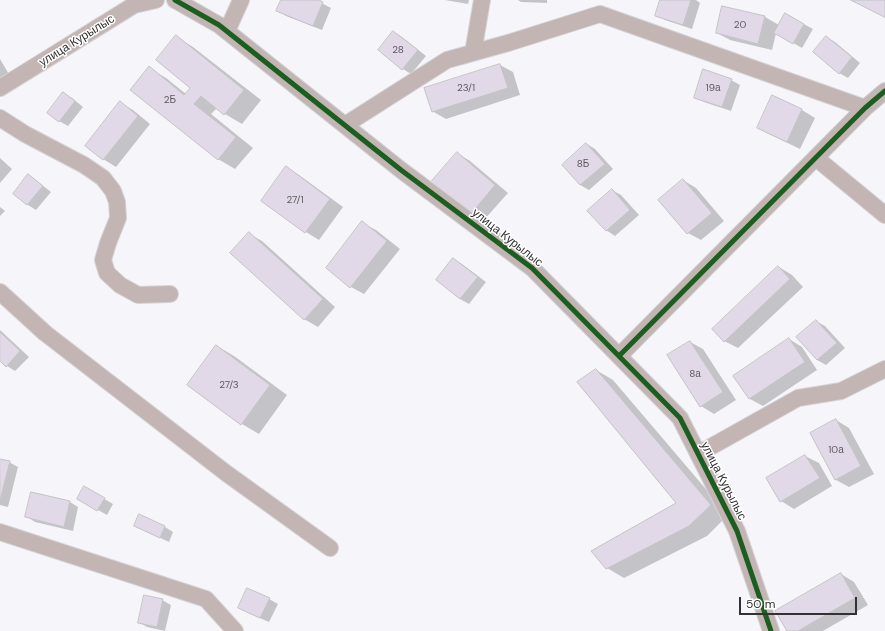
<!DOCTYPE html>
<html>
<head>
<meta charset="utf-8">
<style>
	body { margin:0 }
	#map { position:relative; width:885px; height:631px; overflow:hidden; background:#f6f6fa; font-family:"DM Sans",sans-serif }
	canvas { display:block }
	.scale { position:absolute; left:739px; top:597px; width:118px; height:18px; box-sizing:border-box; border:2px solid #323134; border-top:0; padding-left:5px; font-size:12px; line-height:14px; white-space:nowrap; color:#323134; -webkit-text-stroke:3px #fff; paint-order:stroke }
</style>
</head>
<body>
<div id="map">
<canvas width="885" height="631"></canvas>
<div class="scale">50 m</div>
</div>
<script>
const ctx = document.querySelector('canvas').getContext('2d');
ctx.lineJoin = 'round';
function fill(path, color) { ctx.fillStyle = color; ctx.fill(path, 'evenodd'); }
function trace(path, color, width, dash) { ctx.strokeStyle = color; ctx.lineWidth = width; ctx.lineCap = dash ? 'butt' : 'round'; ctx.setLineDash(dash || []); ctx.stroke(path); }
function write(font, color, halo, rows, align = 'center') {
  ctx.font = font + ' "DM Sans",sans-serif'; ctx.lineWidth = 3; ctx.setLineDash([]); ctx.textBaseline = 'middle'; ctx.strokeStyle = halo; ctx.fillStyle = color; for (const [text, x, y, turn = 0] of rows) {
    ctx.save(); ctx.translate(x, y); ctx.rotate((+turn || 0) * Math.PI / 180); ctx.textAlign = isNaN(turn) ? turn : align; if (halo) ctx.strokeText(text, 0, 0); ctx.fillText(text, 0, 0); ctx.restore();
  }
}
fill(new Path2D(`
	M282,0H316L331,8L322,30L286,16L278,11Z
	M445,0H469L468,4Z
	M518,0H547V3L521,2Z
	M661,0H696L700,3L692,29L665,20L656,15Z
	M723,7L765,17L779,25L785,14L813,29L802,48L776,33L772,50L730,40L717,33Z
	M394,32L402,37L426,56L411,74L403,69Z
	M176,37L193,47L261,100L242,124L225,114L217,108L211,114L253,148L235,169L218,159L149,68L166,78L186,94L192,87Z
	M826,37L835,42L860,63L848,78L839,73Z
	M0,59L10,76L0,82Z
	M500,65L513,72L520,95L446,119L432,111Z
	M731,80L740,85L731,111L704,102L695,97Z
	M63,93L72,98L83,107L68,126L59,121Z
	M773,97L802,110L815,118L800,149L771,135L758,128Z
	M120,103L133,110L150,124L116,167L103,159Z
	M587,144L595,149L613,169L589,190L580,185Z
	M457,153L470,161L508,193L483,221L470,214Z
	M0,158L12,169L0,183Z
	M286,168L299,175L343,207L319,240L306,232L262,201Z
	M28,176L37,181L51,192L36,210L28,205L14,194Z
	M683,180L696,188L724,221L701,240L688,233Z
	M612,190L621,195L639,215L615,236L606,230Z
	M0,207L5,211L0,216Z
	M362,223L376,230L400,249L364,294L351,287L327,267Z
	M249,234L262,241L335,307L318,327L304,319Z
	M453,259L462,264L486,282L469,304L460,299L437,280Z
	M779,267L792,275L803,287L738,348L724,341Z
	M816,321L825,326L845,348L826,365L817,360Z
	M0,330L29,357L15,371L7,366L0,360Z
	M789,339L802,347L817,370L763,406L750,399L734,376Z
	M690,342L703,349L736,400L714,414L701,406Z
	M217,346L234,356L287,395L259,434L242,424Z
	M596,370L613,380L728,515L707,536L624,578L607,568L677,503Z
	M836,420L849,428L874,474L849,487L836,480L811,433Z
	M805,456L819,463L832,486L794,509L781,501Z
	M0,460L9,462L18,467L8,507L0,505Z
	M84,487L113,504L107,515L78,499Z
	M70,502L78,507L73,531L35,522L26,516Z
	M139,516L165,527L173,532L169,542L135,526Z
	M841,574L854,582L868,605L823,631H788Z
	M269,599L278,604L269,622L248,613Z
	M162,600L171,605L165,631L147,627L139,622Z`), '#0003');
const building = new Path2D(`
	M281,0H319L323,2L313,26L276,11Z
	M660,0H691L683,25L655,16Z
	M851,0H885V17Z
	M722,6L765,16L758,44L716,33Z
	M785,13L804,24L793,44L774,33Z
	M393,31L418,50L402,70L378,50Z
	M176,35L244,90L224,115L201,96L194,104L236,137L218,160L130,90L149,66L184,95L190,88L156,60Z
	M826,36L852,57L839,74L813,52Z
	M500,64L508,88L432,112L424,88Z
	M703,69L732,79L722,107L694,98Z
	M63,92L75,101L59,122L47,113Z
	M772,95L802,109L787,142L757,128Z
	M120,101L138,116L103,160L85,146Z
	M586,143L605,164L580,185L562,165Z
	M457,152L495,185L470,215L431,182Z
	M286,166L330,199L305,233L261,201Z
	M28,174L43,186L27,205L13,194Z
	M683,179L712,213L687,234L658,200Z
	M612,189L630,210L606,231L587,211Z
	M362,221L387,241L350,288L326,268Z
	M249,232L323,299L304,320L230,253Z
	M453,258L478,277L460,299L436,280Z
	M778,266L790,279L724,342L712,329Z
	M816,320L837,343L817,360L796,337Z
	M0,332L20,351L6,367L0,361Z
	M789,338L805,362L749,399L733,376Z
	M690,341L723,392L700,407L667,355Z
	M216,345L270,385L241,425L187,385Z
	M596,369L711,505L689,526L606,569L591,551L676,503L577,382Z
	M836,419L861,466L835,480L810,433Z
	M805,455L820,478L780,502L766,478Z
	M0,459L10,461L0,501Z
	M84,486L105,498L97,511L77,499Z
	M31,492L70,501L64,527L25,517Z
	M139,514L165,526L160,538L134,526Z
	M841,573L855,598L798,631H787L775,611Z
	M247,588L270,598L260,618L238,608Z
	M144,595L163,599L157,627L138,623Z`);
fill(building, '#e1d9e8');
trace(building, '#c3c3c5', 1);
const minor = new Path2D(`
	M175,0L219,25L401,170L532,268L680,418L737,531L771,631
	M227,31L241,0
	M473,53L482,0
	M0,88L134,5L156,0
	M0,118L25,134L84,165L103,178L113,191L117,202L118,218L108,243L103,260L107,273L120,285L138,295L170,294
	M345,125L447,60L508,43L600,14L865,108
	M816,158L885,215
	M0,292L45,333L226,473L330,548
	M619,356L865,108L885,91
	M698,454L798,398L841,391L885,369
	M0,532L206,599L235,631`);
trace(minor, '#d4d3d6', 18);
trace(minor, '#c3b5b4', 16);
trace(new Path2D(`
	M175,0L219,25L401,170L532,268L680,418L737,531L771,631
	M619,356L865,108L885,91`), '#1b5e20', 5);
write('10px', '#5e5b61', null, [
	["20",740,25],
	["28",398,50],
	["23/1",466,88],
	["19а",713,88],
	["2Б",170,100],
	["8Б",583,164],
	["27/1",295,200],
	["8а",695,374],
	["27/3",229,385],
	["10а",836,450]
]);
write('12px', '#323134', '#fff', [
	["улица Курылыс",77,41,-32],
	["улица Курылыс",507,238,38],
	["улица Курылыс",723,481,63]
]);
</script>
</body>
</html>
